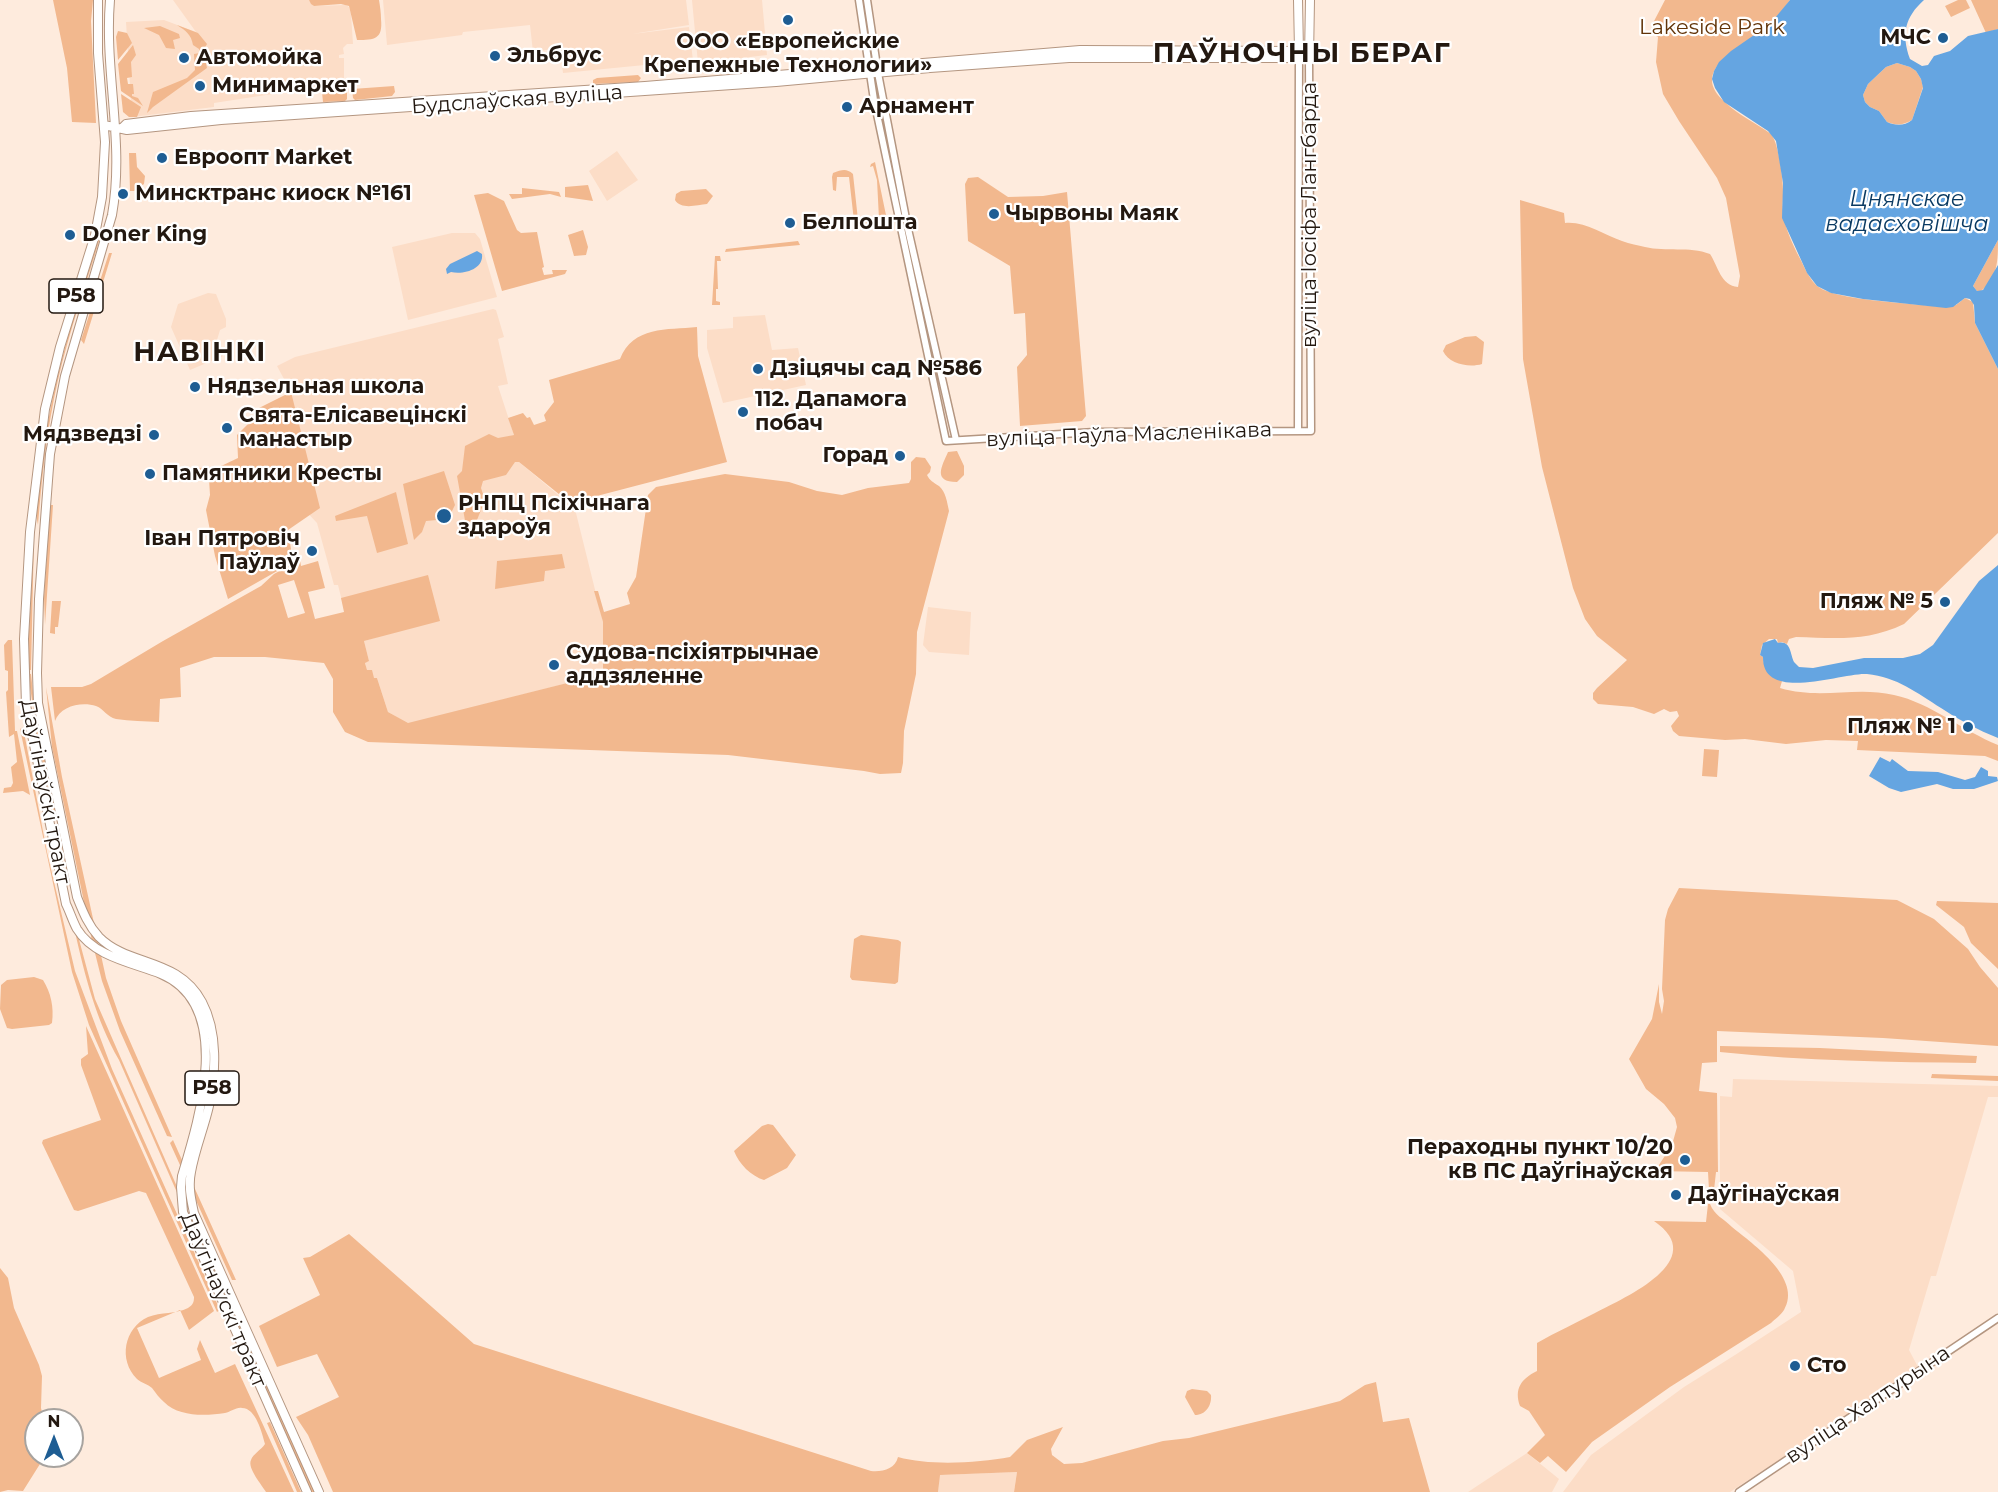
<!DOCTYPE html>
<html>
<head>
<meta charset="utf-8">
<style>
	body { margin:0 }
	#map { position:relative; width:1998px; height:1492px; overflow:hidden; background:#feebdd; font-family:Montserrat,sans-serif }
	canvas { display:block }
	.north { position:absolute; left:24px; top:1408px; width:60px; height:60px; box-sizing:border-box; background:#fff; border:2px solid #a7a39f; border-radius:50%; rotate:0deg; font-size:16px; font-weight:700; line-height:24px; text-align:center; color:#231810 }
	.north::after { content:''; display:block; margin:auto; width:21px; height:27px; background:#1e5d93; clip-path:polygon(50% 0,100% 100%,50% 72%,0 100%) }
</style>
</head>
<body>
<div id="map">
<canvas width="1998" height="1492"></canvas>
<div class="north">N</div>
</div>
<script>
const ctx = document.querySelector('canvas').getContext('2d');
ctx.lineJoin = 'round';
function fill(path, color) { ctx.fillStyle = color; ctx.fill(path, 'evenodd'); }
function trace(path, color, width, dash) { ctx.strokeStyle = color; ctx.lineWidth = width; ctx.lineCap = dash ? 'butt' : 'round'; ctx.setLineDash(dash || []); ctx.stroke(path); }
function write(font, color, halo, rows, align = 'center') {
  ctx.font = font + ' Montserrat,sans-serif'; ctx.lineWidth = 4.5; ctx.setLineDash([]); ctx.textBaseline = 'middle'; ctx.strokeStyle = halo; ctx.fillStyle = color; for (const [text, x, y, turn = 0] of rows) {
    ctx.save(); ctx.translate(x, y); ctx.rotate((+turn || 0) * Math.PI / 180); ctx.textAlign = isNaN(turn) ? turn : align; if (halo) ctx.strokeText(text, 0, 0); ctx.fillText(text, 0, 0); ctx.restore();
  }
}
fill(new Path2D(`
	M173,0H309L314,6L346,5L349,7L351,14L353,44H347L343,48L344,54L339,55V58H344V86L279,93L214,103V107L132,117L126,22L164,20L196,32Z
	M383,0H686L689,25L632,34L689,27L694,69L666,71L665,63L563,73L560,48L533,52L530,25L463,32L462,35L387,45Z
	M692,0H762L767,55L698,63Z
	M617,151L638,180L607,201L589,171Z
	M452,233H475L480,239L497,297L408,320L392,247Z
	M208,293L216,294L226,319V327L220,330L217,340L223,356L190,370L171,327L178,304Z
	M493,309L496,310L504,337L498,339L508,384L498,386L514,435L499,439L519,462L575,509L603,622V674L408,724L388,712L377,678H374L367,671L365,662L369,661L364,641L377,637L349,629L338,585H334L317,523L240,441L266,405L291,392L277,366L295,357Z
	M765,315L772,350L798,348L806,385L723,403L707,348V330L733,328V317Z
	M928,607L971,612L969,655L929,652L923,645Z
	M1733,1079L1998,1086V1097H1988L1936,1276H1931L1909,1350L1918,1367L1906,1377L1730,1492H1563L1591,1455L1684,1387L1735,1355L1801,1312L1793,1271L1720,1209V1096L1732,1097Z
	M1527,1453L1559,1479L1552,1492H1468Z
	M1017,1472L1014,1492H938L939,1475Z`), '#fcddc7');
fill(new Path2D(`
	M53,0H93L91,21L96,123L72,122L67,68Z
	M309,0H379C380,6 381,13 381,19C383,39 375,40 357,40L349,6L341,4L314,6L311,4Z
	M1665,0H1790C1781,13 1771,24 1758,34C1738,49 1689,71 1725,102C1738,115 1756,123 1771,134C1779,143 1784,184 1783,196C1781,218 1788,234 1797,253C1803,263 1807,276 1816,285C1833,301 1914,303 1942,307L1956,305L1965,298L1973,302L1975,323L1998,369V533L1904,624C1867,642 1835,638 1796,637L1789,639L1787,644L1782,642L1778,643L1777,639H1769L1762,645L1760,655L1763,657C1763,669 1772,676 1782,681L1780,688C1821,700 1855,686 1894,695C1931,703 1963,731 1998,745V761L1985,756L1857,750L1858,741L1826,740L1786,744L1745,739L1725,740L1679,736L1673,731L1671,726L1679,716L1677,711L1670,712L1664,709L1654,714L1633,707L1598,704L1593,699V693L1597,688L1627,660L1597,636L1585,619L1573,588L1542,467L1523,359L1520,200L1564,213L1565,223C1585,221 1604,235 1622,241C1630,244 1638,245 1645,247C1666,252 1689,246 1710,254C1718,266 1721,286 1738,287L1740,276L1726,198L1717,178L1679,121L1663,94L1656,62L1658,37L1651,34L1653,23Z
	M1958,0H1966L1970,8L1951,17L1945,6Z
	M1971,0H1998V29L1986,33Z
	M177,25L198,33L207,44L203,51L207,68L153,107L147,113L153,92L187,78L195,70L194,54L200,53L199,49L193,45C191,34 186,31 177,25Z
	M160,26L179,34L180,38L173,40L175,49L166,48L159,35L144,28Z
	M118,31L127,33L132,43L118,60L116,37Z
	M133,45L136,55L131,62L132,77L127,78L128,84H133L134,94H132V96L138,98L143,106L121,91L118,64Z
	M1897,63L1910,67L1916,71L1921,79L1923,87L1912,120C1903,125 1897,126 1887,122L1879,111L1870,107L1865,102L1863,95L1868,84L1886,67Z
	M638,75L641,78L638,82L593,84V80L597,78Z
	M394,86L395,92L392,96L355,100L353,98L352,89Z
	M347,90V99L345,101L323,102L322,92Z
	M121,94L141,107L137,117H129L123,112Z
	M129,153H136L137,167L145,176L144,184L134,191H130Z
	M875,162L887,220L886,222L858,224L854,221L849,177H837L836,191L833,190L832,177L833,173C842,170 846,168 853,174L858,220L879,219L877,180L873,166L870,167L871,164Z
	M978,177L1008,197L1043,196L1067,192L1086,416L1082,421L1020,426L1017,367L1027,355L1025,313L1014,314L1010,266L968,241L965,184L968,178Z
	M588,185L593,201L565,197V187Z
	M522,188L559,192L561,197L550,194L512,199L509,194H522Z
	M706,189L713,196L707,204C697,205 681,210 675,200L676,194L681,191Z
	M488,193L504,201L517,230L521,233L537,232L544,267L542,268L544,275L553,274L552,270H567L565,274L502,291L474,195Z
	M583,230L588,247L586,255L574,256L568,235Z
	M98,237L100,238C86,285 69,332 58,380C47,428 42,476 38,525C35,514 39,497 40,485C46,399 73,319 98,237Z
	M1998,240C1998,260 1998,278 1981,291H1977L1973,286Z
	M798,241L800,245L725,252L726,249Z
	M109,253H112L84,344L81,340Z
	M715,256H720L721,261H717L718,289H716V301L720,302V305H712Z
	M697,327L698,356L727,462L570,503L519,462H515L506,475L483,481L481,488L485,500L475,525L466,526L457,476L462,471L465,446L489,434L498,438L514,435L508,418L523,413L527,418L530,417L534,425L546,421L544,415L554,402L549,380L620,359C633,326 667,330 697,327Z
	M1476,336L1484,342L1482,364C1469,368 1449,364 1443,351L1446,345L1465,337Z
	M291,392L320,508L288,530L293,562L228,599L215,556L206,510L210,495L209,479L179,472L177,469L219,467L238,458L237,435L253,419L259,408Z
	M957,451L964,466V475L957,482C932,482 942,466 948,452Z
	M916,457L925,458L931,467L930,472L927,475C930,481 933,482 939,486C946,492 947,502 949,511L917,632L916,674L904,731L903,763L901,773L880,774L864,771L728,755L368,742L345,732L333,712V679L324,663L265,657H214L180,668L181,697L160,699L159,722C145,721 130,721 116,719C107,717 104,709 96,706C82,701 60,706 55,721L51,687H82L91,684L163,641L261,586L274,574L300,560L301,566L318,561L325,588L308,592L315,619L344,612L341,598L428,575L440,621L364,641L369,661L365,663L367,670H372L374,678H377L388,712L408,723L603,674V622L594,591H598L604,612L630,604L627,593L636,577L648,495L656,487L725,474L789,482L817,491L842,495L868,488L909,483L911,479V462ZM294,580L305,613L288,618L278,585Z
	M444,471L455,505L448,519L426,521L422,532L414,540L403,484Z
	M396,492L408,544L377,553L367,516L336,521L335,516Z
	M50,505H53L45,625L44,597Z
	M34,536L31,670H28V651Z
	M562,554L565,568L545,571L544,581L495,589L497,561Z
	M52,601H61L58,627H55V634L50,633Z
	M8,640H12L15,731H17L30,795L23,791L3,793L4,788L11,787L13,783L11,767L17,762L14,734L9,737L6,692L8,690V671L5,670L4,645Z
	M28,674H31L35,710L57,817H55L39,746Z
	M46,687L62,777L106,978L121,1021L172,1137L167,1136L120,1031L102,981L92,941L52,747Z
	M23,727L47,852L75,971L112,1069L220,1310L217,1312L89,1025L72,972L20,729Z
	M1704,749L1719,750L1717,777L1702,776Z
	M1679,888L1897,900L1934,919L1968,949L1980,967L1998,988V1046L1883,1038L1717,1031V1062L1702,1063L1699,1091L1717,1093L1718,1172H1716L1714,1190H1709L1708,1172L1655,1171L1672,1145L1677,1127L1675,1118L1664,1104L1646,1089L1629,1059L1652,1019L1659,984V1002L1662,1014L1664,1001L1662,989L1665,920L1668,909Z
	M1937,901L1998,903V969L1971,943L1964,927L1936,905Z
	M75,932H77L95,999L202,1244L175,1188L119,1060C96,1020 85,976 75,932Z
	M861,935L898,940L901,942L898,982L895,984L852,980L850,977L854,939Z
	M34,977L43,980C51,993 54,1007 52,1023L49,1025L12,1029L7,1028L0,1009L1,985L7,980Z
	M86,1026L214,1311L189,1330L180,1310L137,1328L159,1378L201,1360L197,1349L200,1340L215,1373L235,1364L294,1492H266C262,1485 247,1468 251,1460C253,1454 261,1450 265,1444C262,1433 256,1408 242,1408C236,1407 231,1412 225,1413C205,1416 179,1417 164,1402C159,1398 156,1393 152,1388C148,1384 141,1383 137,1379C118,1360 124,1328 148,1317C161,1312 176,1314 188,1308C193,1305 194,1302 194,1297L146,1193L139,1191L78,1211L74,1210L42,1143L43,1140L101,1120L81,1065V1059L88,1054Z
	M1720,1046L1820,1048L1977,1056L1976,1063C1890,1062 1806,1061 1720,1052Z
	M1932,1074L1998,1076V1081L1931,1078Z
	M768,1124L773,1125L796,1155L787,1168L764,1180C751,1176 739,1164 734,1151L762,1126Z
	M173,1140L236,1280H232L170,1143Z
	M1708,1204H1710C1714,1215 1724,1219 1732,1227C1753,1244 1803,1279 1784,1310C1781,1315 1775,1319 1771,1323L1670,1387L1592,1442L1566,1472L1548,1456L1540,1463L1527,1453L1545,1435L1529,1411L1520,1406C1514,1389 1521,1379 1537,1371V1343C1556,1332 1576,1323 1595,1313C1626,1297 1711,1260 1654,1221L1706,1222Z
	M349,1234L474,1344L871,1471C883,1472 895,1469 898,1457C930,1466 977,1463 1010,1457L1027,1440L1063,1427L1051,1449L1052,1455L1064,1464L1082,1463L1163,1441L1189,1438L1313,1408L1340,1401L1365,1385L1376,1382L1383,1422L1409,1418L1430,1492H1014L1017,1472L940,1475L938,1492H333L308,1435L296,1417L339,1397L317,1354L277,1367L259,1326L320,1295L303,1258L310,1257Z
	M205,1248L260,1367L257,1369L205,1252Z
	M0,1268L8,1278L14,1308L39,1365L42,1376L41,1408L44,1420H36V1456H45L23,1491L8,1490L0,1492Z
	M262,1374L309,1478L315,1492H311L259,1376Z
	M1192,1389L1207,1391L1211,1395C1212,1405 1206,1415 1195,1415L1185,1397L1187,1391Z
	M270,1422L301,1492H297L267,1423Z`), '#f2b88e');
fill(new Path2D(`
	M1790,0H1924C1905,17 1901,34 1910,59L1922,66L1928,65L1934,56L1950,51L1968,36L1998,29V240L1973,286L1977,291L1983,290L1998,265V369L1975,323L1974,305L1970,299L1965,298L1953,307L1946,308L1863,299L1831,293L1817,286L1807,273L1782,218L1783,183L1776,141L1768,131L1724,102L1715,88L1712,79L1714,71L1719,62L1731,51L1770,24ZM1897,63L1910,67L1916,71L1921,79L1923,88L1912,120C1904,126 1896,126 1887,122L1879,111L1870,107L1865,102L1863,95L1868,84L1886,67Z
	M477,251L482,254C484,269 464,275 451,272L447,274L446,269L450,264Z
	M1998,565V738C1978,730 1959,720 1941,708C1917,693 1897,677 1867,674C1843,672 1762,704 1763,657L1760,655L1763,643L1775,639L1778,643C1791,640 1790,654 1794,662L1799,667L1813,668L1864,658H1903L1920,654L1933,645L1979,581Z
	M1880,757L1890,762L1892,759L1908,771L1938,772L1965,780L1975,777L1981,767L1988,771V776L1997,777L1998,781L1974,789H1953L1937,784L1901,792L1889,788L1869,776Z`), '#65a5e1');
const minor = new Path2D(`
	M859,0L874,100L946,441L1095,432L1311,431L1309,58
	M867,0L878,73L908,229L956,440
	M1298,431L1299,53
	M1739,1492L1998,1318`);
const major = new Path2D(`
	M98,0V53L105,142L102,197L95,235L60,347L45,409L30,532L24,639L26,705L66,904C70,912 73,922 77,929C94,957 134,963 161,974C235,1005 199,1120 182,1176L181,1187L183,1212L307,1492
	M110,0C104,72 125,143 112,215L65,376L50,454L39,599L37,673L38,703L77,897C83,912 88,925 99,937C129,967 178,957 202,1002C218,1032 216,1073 209,1106C204,1128 195,1149 191,1172C188,1186 191,1199 194,1213L319,1492
	M104,125L127,130L221,120L776,82L930,68L1069,58H1309L1310,0
	M122,128L126,124L191,116L645,86L1080,50L1299,51L1298,0`);
trace(minor, '#b49681', 9);
trace(major, '#b49681', 10);
trace(minor, '#fff', 6);
trace(major, '#fff', 8);
for (const [x, y, r, color] of [
	[788,20,6,"#1e5d93"],
	[1943,38,6,"#1e5d93"],
	[495,56,6,"#1e5d93"],
	[184,58,6,"#1e5d93"],
	[200,86,6,"#1e5d93"],
	[847,107,6,"#1e5d93"],
	[162,158,6,"#1e5d93"],
	[123,194,6,"#1e5d93"],
	[994,214,6,"#1e5d93"],
	[790,223,6,"#1e5d93"],
	[70,235,6,"#1e5d93"],
	[758,369,6,"#1e5d93"],
	[195,387,6,"#1e5d93"],
	[743,412,6,"#1e5d93"],
	[227,428,6,"#1e5d93"],
	[154,435,6,"#1e5d93"],
	[900,456,6,"#1e5d93"],
	[150,474,6,"#1e5d93"],
	[444,516,8,"#1e5d93"],
	[312,551,6,"#1e5d93"],
	[1945,602,6,"#1e5d93"],
	[554,665,6,"#1e5d93"],
	[1968,727,6,"#1e5d93"],
	[1685,1160,6,"#1e5d93"],
	[1676,1195,6,"#1e5d93"],
	[1795,1366,6,"#1e5d93"]
]) { const dot = new Path2D(); dot.arc(x, y, r, 0, 2 * Math.PI); ctx.fillStyle = color; ctx.fill(dot); trace(dot, '#fff', 2); }
for (const [x, y, w] of [
	[76,296,54],
	[212,1088,54]
]) { const box = new Path2D(); box.roundRect(x - w / 2, y - 17, w, 34, 4.5); ctx.fillStyle = '#fff'; ctx.fill(box); trace(box, '#231810', 1.5); }
write('bold 20px', '#231810', null, [
	["Р58",76,296],
	["Р58",212,1088]
]);
write('21px', '#623408', '#fff', [
	["Lakeside Park",1712,28]
]);
write('bold 21px', '#231810', '#fff', [
	["МЧС",1931,38,"right"],
	["ООО «Европейские",788,42,"center"],
	["Крепежные Технологии»",788,66,"center"],
	["Эльбрус",507,56],
	["Автомойка",196,58],
	["Минимаркет",212,86],
	["Арнамент",859,107],
	["Евроопт Market",174,158],
	["Минсктранс киоск №161",135,194],
	["Чырвоны Маяк",1006,214],
	["Белпошта",802,223],
	["Doner King",82,235],
	["Дзіцячы сад №586",770,369],
	["Нядзельная школа",207,387],
	["112. Дапамога",755,400],
	["побач",755,424],
	["Свята-Елісавецінскі",239,416],
	["манастыр",239,440],
	["Мядзведзі",142,435,"right"],
	["Горад",888,456,"right"],
	["Памятники Кресты",162,474],
	["РНПЦ Псіхічнага",458,504],
	["здароўя",458,528],
	["Іван Пятровіч",300,539,"right"],
	["Паўлаў",300,563,"right"],
	["Пляж № 5",1933,602,"right"],
	["Судова-псіхіятрычнае",566,653],
	["аддзяленне",566,677],
	["Пляж № 1",1956,727,"right"],
	["Пераходны пункт 10/20",1673,1148,"right"],
	["кВ ПС Даўгінаўская",1673,1172,"right"],
	["Даўгінаўская",1688,1195],
	["Сто",1807,1366]
], 'left');
write('21px', '#231810', '#fff', [
	["Будслаўская вуліца",517,100,-4],
	["вуліца Іосіфа Лангбарда",1310,215,-90],
	["вуліца Паўла Масленікава",1129,435,-2],
	["Даўгінаўскі тракт",45,792,79],
	["Даўгінаўскі тракт",223,1300,67],
	["вуліца Халтурына",1868,1405,-34]
]);
write('italic 22px', '#0a3a62', '#fff', [
	["Цнянскае",1907,200],
	["вадасховішча",1907,225]
]);
ctx.letterSpacing = '1.5px';
write('bold 27px', '#231810', '#fff', [
	["ПАЎНОЧНЫ БЕРАГ",1302,54],
	["НАВІНКІ",200,353]
]);
ctx.letterSpacing = '0px';
</script>
</body>
</html>
